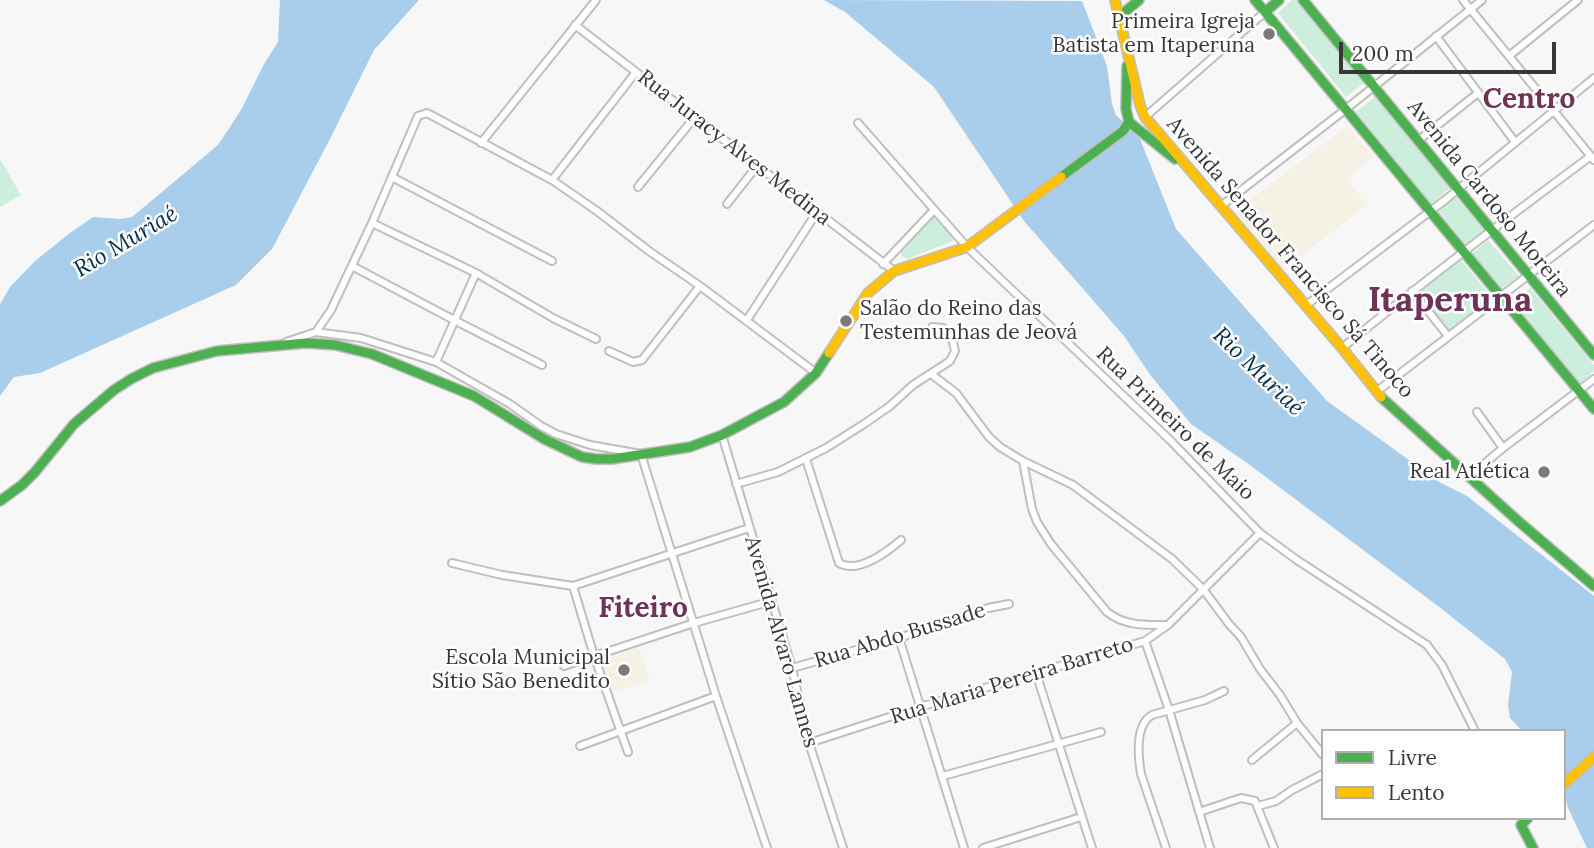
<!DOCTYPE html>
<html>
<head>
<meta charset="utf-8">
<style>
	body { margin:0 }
	#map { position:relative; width:1594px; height:848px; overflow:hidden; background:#f7f7f7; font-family:Lora,serif }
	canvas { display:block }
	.legend { position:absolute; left:1321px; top:729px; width:245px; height:91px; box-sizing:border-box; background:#fff; border:2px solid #afafaf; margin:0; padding:9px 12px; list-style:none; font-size:21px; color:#373738 }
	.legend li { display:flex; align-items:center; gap:14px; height:35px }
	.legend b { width:35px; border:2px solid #afafaf }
	.scale { position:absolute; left:1339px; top:42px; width:217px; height:32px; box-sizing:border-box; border:4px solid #373738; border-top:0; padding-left:9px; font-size:21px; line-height:24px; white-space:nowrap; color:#373738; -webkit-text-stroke:5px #fff; paint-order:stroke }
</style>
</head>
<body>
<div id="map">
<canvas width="1594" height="848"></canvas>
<ul class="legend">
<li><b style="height:9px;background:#4caf50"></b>Livre</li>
<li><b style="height:9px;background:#ffc107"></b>Lento</li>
</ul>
<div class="scale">200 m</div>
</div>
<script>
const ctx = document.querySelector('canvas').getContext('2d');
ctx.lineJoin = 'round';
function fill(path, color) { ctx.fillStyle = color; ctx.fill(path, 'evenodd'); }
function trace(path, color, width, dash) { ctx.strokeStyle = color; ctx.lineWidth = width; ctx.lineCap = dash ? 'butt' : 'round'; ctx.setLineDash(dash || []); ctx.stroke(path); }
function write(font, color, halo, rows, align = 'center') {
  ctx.font = font + ' Lora,serif'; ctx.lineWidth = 5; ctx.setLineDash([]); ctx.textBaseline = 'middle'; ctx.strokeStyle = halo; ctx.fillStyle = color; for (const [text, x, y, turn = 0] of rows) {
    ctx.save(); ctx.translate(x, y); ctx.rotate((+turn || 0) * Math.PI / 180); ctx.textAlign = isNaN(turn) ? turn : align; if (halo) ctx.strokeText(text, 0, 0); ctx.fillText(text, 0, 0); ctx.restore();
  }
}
fill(new Path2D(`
	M1347,126L1374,156L1347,179L1367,205L1281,271L1233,213Z
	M639,647L650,680L610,693L599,660Z`), '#f6f1e5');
fill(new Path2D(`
	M1292,0H1297L1365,82L1346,97L1278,13Z
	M1375,97L1450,188L1431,204L1356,112Z
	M0,159L21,195L0,207Z
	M1456,197L1485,231L1466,245L1438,210Z
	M932,218H937L953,234V241L907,259L901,255L902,248Z
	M1488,240L1519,276L1500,289L1470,255Z
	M1460,259L1493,299L1450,333L1418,293Z
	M1530,288L1594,365V371L1579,384L1514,303Z`), '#cdeedc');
fill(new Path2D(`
	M280,0H419L374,50L328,143L272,249L236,285L40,373L14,377L0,396V304L10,287L36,260L70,233L93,217L120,219L132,217L218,145L241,110L264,64L278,42Z
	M824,0L1082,1L1107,66L1112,104L1116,115L1140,139L1176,229L1327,401L1441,483L1467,496L1594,596V848H1587L1568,808L1564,792V731H1522L1510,718L1508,705L1512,672L1505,659L1438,606L1247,463L1191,424L1151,376L1124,336L1024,221L934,87L845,12Z`), '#a9ceec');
const street = new Path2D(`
	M1463,0L1594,160
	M575,25L894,271
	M1436,36L1515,142
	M1509,56L1578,0
	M1145,117L1265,12
	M858,123L967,247L1170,440L1260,533L1297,560L1427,645L1442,665L1475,731
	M1419,140L1478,93
	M481,143L596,0
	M392,177L552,261
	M552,180L636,72
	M638,187L694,118
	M727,204L757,166
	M1221,206L1346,109L1482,0
	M372,223L476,273L553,318L596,339
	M883,264L934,210
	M352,266L454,320L542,365
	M1412,291L1448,336
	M1305,306L1445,200L1594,78
	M747,320L817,212
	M316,332L361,338L436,362L510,404L541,426L556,434L590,445L641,454L716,696L767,848
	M286,342L316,332L331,310L372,223L418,116L427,113L552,180L597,211L649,251L700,286L816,373
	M1342,348C1423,282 1507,218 1591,156
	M609,351L633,362L642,360L700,286
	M436,362L476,273
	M931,374L956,393L989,437L1000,447L1023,461L1032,509L1037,522L1051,544L1107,612C1125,626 1144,625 1166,625
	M1376,392L1594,225
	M1477,412L1503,448
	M722,435L792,668L809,743L843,848
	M806,459L839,563C858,574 887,552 901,540
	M1023,461L1073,485L1172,559L1203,589L1229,624L1241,637L1260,669L1280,695L1297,723L1323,755
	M1470,476L1503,448L1594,379
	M736,484L778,472L826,448L864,424L890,406L913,385L950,361L955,351L952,338L943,328L932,327
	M452,563L502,575L573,586L749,528
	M573,586L594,656L628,752
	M899,638L964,848
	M1145,641L1169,710L1210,848
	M564,666L694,623L772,601
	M792,668L899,638L988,608L1009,604
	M1036,673L1092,848
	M809,743L920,707L1145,641L1168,625L1260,533
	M580,746L716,696
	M1252,760L1297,723
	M943,776L1101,732
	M1258,806L1276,801L1292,790L1323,774
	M1199,812L1241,798L1255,801L1274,848
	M983,848L1081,817
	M1166,848L1141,774C1138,756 1135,725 1152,715L1205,700L1224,691`);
const fast = new Path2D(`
	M1255,0L1594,409
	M1303,0L1594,355
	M1265,12L1279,0
	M1119,17L1139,0
	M1127,66L1126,109L1129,122L1175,159
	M1061,177L1123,131L1129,122
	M1381,397L1517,520L1594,586
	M0,501L22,485L35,472L74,424L114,390L131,379L153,368L217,351L306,343L335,345L372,354L474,396L544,439L582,457L596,459H612L690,447L722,435L784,402L816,373L829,353
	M1528,818L1521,825L1533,848`);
const slow = new Path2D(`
	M1115,0L1140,105L1145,117L1342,348L1381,397
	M829,353L868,293L894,271L967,247L1061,177
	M1564,784L1594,757`);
trace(street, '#bfbfbf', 10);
trace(fast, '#bfbfbf', 12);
trace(slow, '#bfbfbf', 12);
trace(street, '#fefefe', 6);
trace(fast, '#4caf50', 9);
trace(slow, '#ffc107', 9);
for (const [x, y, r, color] of [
	[1269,34,7,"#7a7a7b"],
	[846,321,7,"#7a7a7b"],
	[1544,472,7,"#7a7a7b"],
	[624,670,7,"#7a7a7b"]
]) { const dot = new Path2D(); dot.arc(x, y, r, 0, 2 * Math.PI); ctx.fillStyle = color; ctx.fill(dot); trace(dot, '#fff', 2.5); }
write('21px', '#373738', '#fff', [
	["Primeira Igreja",1255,22],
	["Batista em Itaperuna",1255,46],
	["Salão do Reino das",860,309,"left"],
	["Testemunhas de Jeová",860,333,"left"],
	["Real Atlética",1530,472],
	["Escola Municipal",610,658],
	["Sítio São Benedito",610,682]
], 'right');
write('21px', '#373738', '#fff', [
	["Rua Juracy Alves Medina",734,148,38],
	["Avenida Cardoso Moreira",1489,199,51],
	["Avenida Senador Francisco Sá Tinoco",1290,258,49],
	["Rua Primeiro de Maio",1175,424,44],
	["Rua Abdo Bussade",900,636,-17],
	["Avenida Alvaro Lannes",781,642,74],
	["Rua Maria Pereira Barreto",1012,681,-17]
]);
write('italic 23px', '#042f4c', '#fff', [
	["Rio Muriaé",126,242,-31],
	["Rio Muriaé",1258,372,44]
]);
write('bold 28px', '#703257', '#fff', [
	["Centro",1529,100],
	["Fiteiro",643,609]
]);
write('bold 35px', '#703257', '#fff', [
	["Itaperuna",1450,301]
]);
</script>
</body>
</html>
